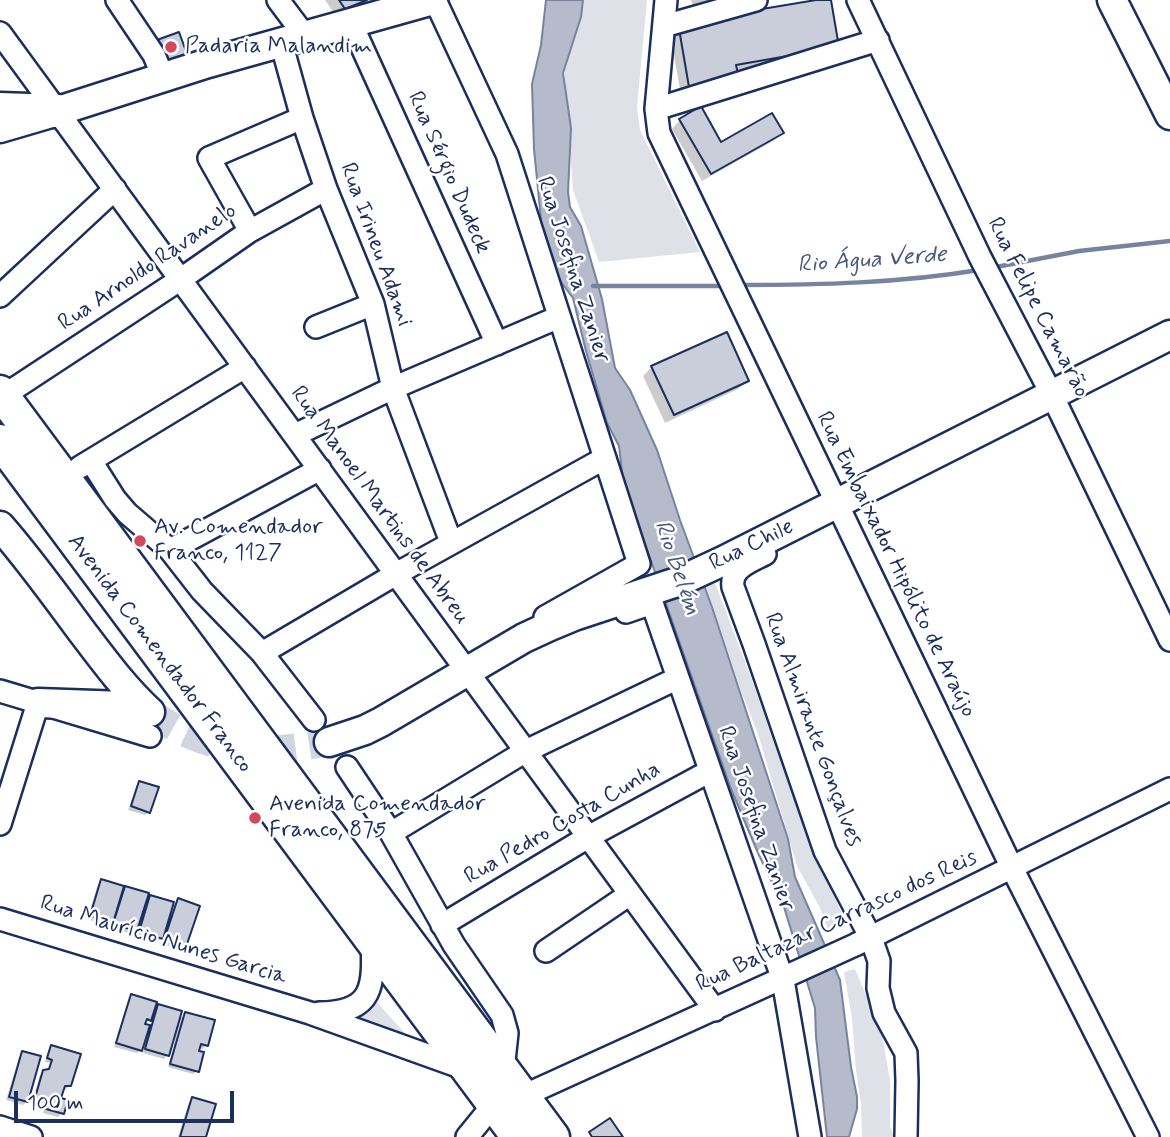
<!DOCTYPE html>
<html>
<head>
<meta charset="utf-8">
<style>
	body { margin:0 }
	#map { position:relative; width:1170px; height:1137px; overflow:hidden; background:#fff; font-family:Mynerve,sans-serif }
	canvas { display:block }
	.scale { position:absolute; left:14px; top:1091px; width:220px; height:32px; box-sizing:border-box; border:4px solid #1b2f5e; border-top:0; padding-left:9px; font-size:21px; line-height:24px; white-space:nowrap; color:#1b2f5e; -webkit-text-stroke:5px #fff; paint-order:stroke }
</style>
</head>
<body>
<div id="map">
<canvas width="1170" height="1137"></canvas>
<div class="scale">100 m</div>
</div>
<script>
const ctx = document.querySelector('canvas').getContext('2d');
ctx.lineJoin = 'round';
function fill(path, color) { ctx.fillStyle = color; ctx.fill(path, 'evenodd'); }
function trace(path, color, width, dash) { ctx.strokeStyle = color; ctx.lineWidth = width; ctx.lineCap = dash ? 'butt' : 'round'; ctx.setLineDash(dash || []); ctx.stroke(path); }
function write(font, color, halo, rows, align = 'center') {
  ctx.font = font + ' Mynerve,sans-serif'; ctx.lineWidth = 5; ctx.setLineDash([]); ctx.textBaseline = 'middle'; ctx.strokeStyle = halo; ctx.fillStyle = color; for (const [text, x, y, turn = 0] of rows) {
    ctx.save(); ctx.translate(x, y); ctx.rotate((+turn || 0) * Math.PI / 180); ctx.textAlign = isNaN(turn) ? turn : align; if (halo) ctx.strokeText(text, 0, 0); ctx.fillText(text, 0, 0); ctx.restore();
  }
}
fill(new Path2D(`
	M567,0H647L637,107L640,130L700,252L599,262L573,190L563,48Z
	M715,583L750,675L812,847L845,921L828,930L820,908L797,866L758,734L740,688L706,586Z
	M855,969L881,1030L890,1080V1127L895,1137H862L861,1104L856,1070L852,1018L844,972Z
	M375,1000L410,1039L346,1023L368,1008Z`), '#dee1e7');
const water = new Path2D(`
	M546,0H583L581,17L563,73L571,128L568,192L570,207L581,226L602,299L615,368L630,390L657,450L680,520L712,607L788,839L795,877L840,980L851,1067L857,1097V1109L849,1137H827L816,1037L815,1008L784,907L758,853L731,789L650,558L624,489L619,446L607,423L586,351L573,298L558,278L544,250L534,149L532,84L541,45Z`);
fill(water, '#b5bbca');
trace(water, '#77839f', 2);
fill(new Path2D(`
	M325,0H378L336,16Z
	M691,0H753L696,17Z
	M826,0H829V55L736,71L681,95L670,33Z
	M680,120L721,144L781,132L773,141L702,181L672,129Z
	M652,367L747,381L738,389L665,423L643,376Z
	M140,783L149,812L145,815L128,810L136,787Z
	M102,880L147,894L144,904L151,897L170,909L179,900L185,946L181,950L162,944L165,934L157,942L136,935L139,927L131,934L87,919L98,884Z
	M132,996L151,1014L159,1006L177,1022L185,1014L206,1045L203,1049L198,1048L197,1071L193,1074L168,1067L175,1040L172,1039L167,1055L164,1059L143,1053L145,1045L137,1053L114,1047L128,1000ZM153,1016L150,1027L144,1025Z
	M52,1047L70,1085L66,1089H62L59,1099L62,1113L58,1117L43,1113L45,1106L32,1102L40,1075L44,1071H47L50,1063L45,1062L48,1051Z
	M23,1053L27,1101L23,1105L6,1100L19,1057Z
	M193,1099L204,1137H178L189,1102Z`), '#0003');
trace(new Path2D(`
	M991,268L1079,251L1170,241
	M740,285C820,285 900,283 979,270
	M593,286H724`), '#77839f', 4.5);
const building = new Path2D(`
	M339,0H367L345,9Z
	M816,0H831L839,47L736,65L739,79L689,87L678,23Z
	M179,32L187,54L168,61L164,59L154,41Z
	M701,106L721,142L772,113L784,133L711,174L679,119Z
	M727,332L749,381L674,415L651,366Z
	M139,781L159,787L150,813L131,806Z
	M101,879L124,886L113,923L90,916Z
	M125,886L149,893L137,931L113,924Z
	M150,895L174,902L163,939L139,932Z
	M178,898L200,906L186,947L164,940Z
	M131,994L157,1002L151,1021L147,1019L145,1024L150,1025L142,1051L116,1043Z
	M158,1004L182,1011L169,1056L145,1049Z
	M185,1012L215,1020L208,1046L201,1044L199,1051L204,1052L199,1072L170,1064Z
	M51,1045L81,1054L71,1086H65L61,1098L68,1100L64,1114L46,1109L48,1102L35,1098L43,1070L49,1069L52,1060L47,1058Z
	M22,1051L41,1056L28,1102L9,1097Z
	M192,1097L216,1104L206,1137H180Z
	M610,1118L623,1137H592L589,1132Z`);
fill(building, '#caceda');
trace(building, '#1b2f5e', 2);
trace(new Path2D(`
	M150,712C210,755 259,755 329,742`), '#d1d5df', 28, [28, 14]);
const minor = new Path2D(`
	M117,0L154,55L163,77
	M278,0L305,36
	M435,0L507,154L639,564L545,617
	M666,0L656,109L659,133L1012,868L1148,1137
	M858,0L980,257L1052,395L1170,640
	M351,23L497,344
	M664,26L756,0
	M0,33L715,1010
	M281,42L302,118L326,189L373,304L393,388L451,542
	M656,109L878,40
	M250,231L209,158L302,118
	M0,296L115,189
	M316,327L373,304
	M3,396L181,279L250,231L326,189
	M295,435L393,388L559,317
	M91,461L115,499L127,513L170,550L202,591L262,653L314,720
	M80,467L245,367
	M170,550L320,469
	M765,554C750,562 730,568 733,587L754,644L825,851L871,938L879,961L878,988L884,1013L906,1053L907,1081L906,1137
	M626,612L652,603L783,980L810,1137
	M262,653L396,574L605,458
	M0,691L150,736
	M347,767L391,833L454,945L502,1015L507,1033L503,1070
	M0,824L38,703
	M391,833L526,751L678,678
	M0,919L310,1013L466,1069
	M442,925L588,837L710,771
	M546,951L630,894
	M319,1013C374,1013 374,986 372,940
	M523,1096L855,945L1170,789
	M0,1127L31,1137
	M467,1137L494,1104`);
const major = new Path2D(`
	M1112,0L1170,115
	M0,128L58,111L208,63L433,0
	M0,526C29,559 54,594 80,629C102,658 123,687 150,712
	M38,703L124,706L150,712
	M329,742L365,730L381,722L524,638L550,626L574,616L680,581L723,561L1170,335`);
const highway = new Path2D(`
	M0,109L58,111
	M0,392L553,1137
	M0,441L518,1137`);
trace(minor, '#1b2f5e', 26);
trace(major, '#1b2f5e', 33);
trace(highway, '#1b2f5e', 37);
trace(minor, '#fff', 21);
trace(major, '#fff', 28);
trace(highway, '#fff', 32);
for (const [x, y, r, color] of [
	[171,47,7,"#d1495b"],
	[140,541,7,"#d1495b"],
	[255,818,7,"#d1495b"]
]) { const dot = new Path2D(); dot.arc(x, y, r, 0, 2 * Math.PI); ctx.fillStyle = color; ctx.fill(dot); trace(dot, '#fff', 2.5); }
write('23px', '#1b2f5e', '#fff', [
	["Padaria Malandim",185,47],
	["Av. Comendador",154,528],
	["Franco, 1127",154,554],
	["Avenida Comendador",269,805],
	["Franco, 875",269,831]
], 'left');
write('23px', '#1b2f5e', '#fff', [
	["Rua Sérgio Dudeck",448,173,66],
	["Rua Irineu Adami",375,245,70],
	["Rua Arnoldo Ravanelo",148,268,-34],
	["Rua Josefina Zanier",572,270,72],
	["Rua Felipe Camarão",1037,308,63],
	["Rua Manoel Martins de Abreu",379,506,54],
	["Rua Chile",752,546,-26],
	["Rua Embaixador Hipólito de Araújo",895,565,64],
	["Avenida Comendador Franco",159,654,53],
	["Rua Almirante Gonçalves",812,730,70],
	["Rua Josefina Zanier",755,819,71],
	["Rua Pedro Costa Cunha",563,824,-30],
	["Rua Baltazar Carrasco dos Reis",837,922,-25],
	["Rua Maurício Nunes Garcia",163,941,17]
]);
write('italic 24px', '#49597e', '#fff', [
	["Rio Água Verde",872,261,-4],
	["Rio Belém",676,568,71]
]);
</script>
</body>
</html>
